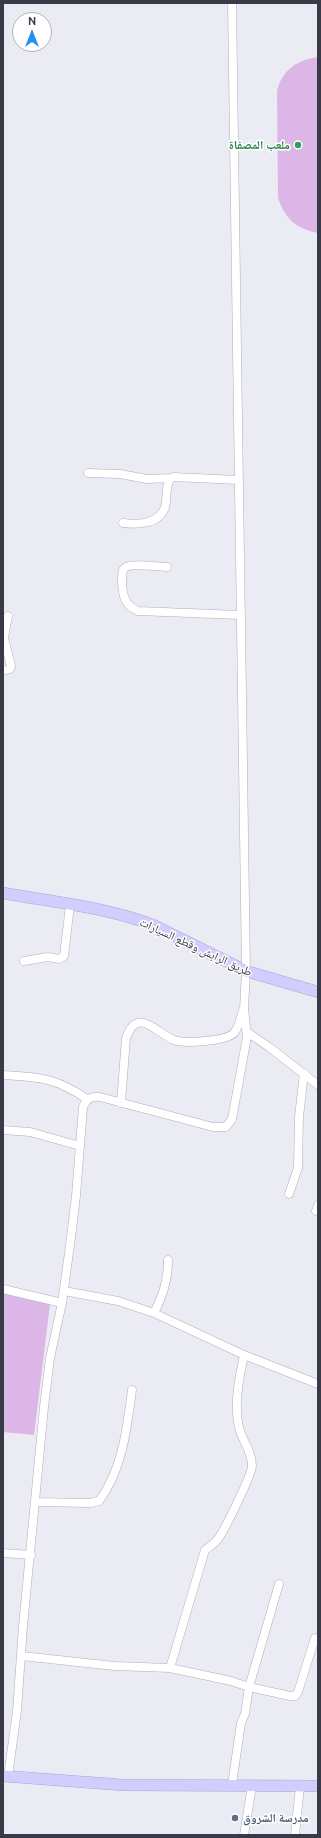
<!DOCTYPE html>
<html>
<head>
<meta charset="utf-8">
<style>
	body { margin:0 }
	#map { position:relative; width:321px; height:1838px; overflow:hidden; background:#ebebf4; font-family:Ubuntu,sans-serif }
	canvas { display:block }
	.frame { position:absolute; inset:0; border:4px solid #393a48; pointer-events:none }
	.north { position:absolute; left:12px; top:12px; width:40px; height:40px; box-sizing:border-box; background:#fff; border:1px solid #b0b0b6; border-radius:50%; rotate:0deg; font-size:11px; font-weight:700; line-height:16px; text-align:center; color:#393a48 }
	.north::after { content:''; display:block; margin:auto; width:14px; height:18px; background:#2791f0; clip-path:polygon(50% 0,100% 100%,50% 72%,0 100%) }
</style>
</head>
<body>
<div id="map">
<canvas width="321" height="1838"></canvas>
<div class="frame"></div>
<div class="north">N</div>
</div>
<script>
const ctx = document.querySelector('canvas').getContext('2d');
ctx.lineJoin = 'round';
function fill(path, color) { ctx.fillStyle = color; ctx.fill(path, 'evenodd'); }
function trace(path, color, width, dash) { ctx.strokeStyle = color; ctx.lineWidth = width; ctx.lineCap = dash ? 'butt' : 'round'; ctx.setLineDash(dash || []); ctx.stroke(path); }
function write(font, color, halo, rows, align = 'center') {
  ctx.font = font + ' Ubuntu,"Noto Naskh Arabic",sans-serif'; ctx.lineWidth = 3; ctx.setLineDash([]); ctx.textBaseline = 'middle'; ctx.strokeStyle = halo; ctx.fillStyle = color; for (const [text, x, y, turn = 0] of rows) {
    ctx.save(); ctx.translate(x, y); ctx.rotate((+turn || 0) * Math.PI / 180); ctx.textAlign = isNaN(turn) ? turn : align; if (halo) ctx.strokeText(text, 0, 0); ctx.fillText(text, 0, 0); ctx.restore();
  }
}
fill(new Path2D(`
	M318,57V233C297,229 285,219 278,198L277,91C282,70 297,60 318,57Z
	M3,1293L50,1304L34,1435L3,1432Z`), '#dbb6e6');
const street = new Path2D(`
	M88,473L120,474L147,479L171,478
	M123,523C137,525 160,524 165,507C168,498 164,483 173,477L238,480
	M167,567C159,567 132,563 126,567C122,569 122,573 122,578C122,592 123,605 138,611L240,615
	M3,671L10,669L11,666L4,638L8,616
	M24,961L48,957L59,959L64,956L70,905
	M247,1032L269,1047L318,1085
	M3,1075C40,1077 56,1078 87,1099
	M121,1103L126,1038C138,1005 157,1034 174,1040C185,1044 226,1041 234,1033C239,1027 241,1018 243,1010
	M3,1130L30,1132L80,1146
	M289,1194L298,1168L299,1117L304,1073
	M316,1211L318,1205
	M3,1289L62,1303
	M64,1291L118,1301L154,1313L244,1355L318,1384
	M154,1313C163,1295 168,1280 168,1260
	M35,1502L91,1503L99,1501C123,1469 127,1427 132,1390
	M3,1553L31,1555
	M22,1656L114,1666L170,1668L231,1681L249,1687L290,1696H295L298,1692L315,1638
	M170,1668L205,1550C209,1547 214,1544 217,1540C224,1532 252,1474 252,1466C252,1452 244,1443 240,1431C233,1407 239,1379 244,1355
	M8,1776L17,1711L23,1626L44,1407L50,1358L62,1303L70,1245L76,1196L83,1107C86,1099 91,1096 100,1097L213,1127H226L232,1119L247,1037L244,1009L246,971L232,3
	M232,1785L241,1723L245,1714L249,1687L279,1584
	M244,1835L252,1786
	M295,1835L300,1786`);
const secondary = new Path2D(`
	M3,893C53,902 105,907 153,925L246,971L318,992
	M3,1776L123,1785L318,1786`);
trace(street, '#adaec0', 9);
trace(secondary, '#a9a5de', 12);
trace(street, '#fff', 8);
trace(secondary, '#d1cdfc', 11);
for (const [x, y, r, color] of [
	[298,145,4,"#2e9e5b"],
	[235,1818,4,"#5c6f8a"]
]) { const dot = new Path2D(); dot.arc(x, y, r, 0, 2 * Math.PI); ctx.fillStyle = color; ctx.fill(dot); trace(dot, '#fff', 1.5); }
write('bold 12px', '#27864d', '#fff', [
	["ملعب المصفاة",290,145]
], 'right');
write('12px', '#393a48', '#fff', [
	["طريق الرابش وقطع السيارات",196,947,25]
]);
write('bold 12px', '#4e5e75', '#fff', [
	["مدرسة الشروق",243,1818]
], 'left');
</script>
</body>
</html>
